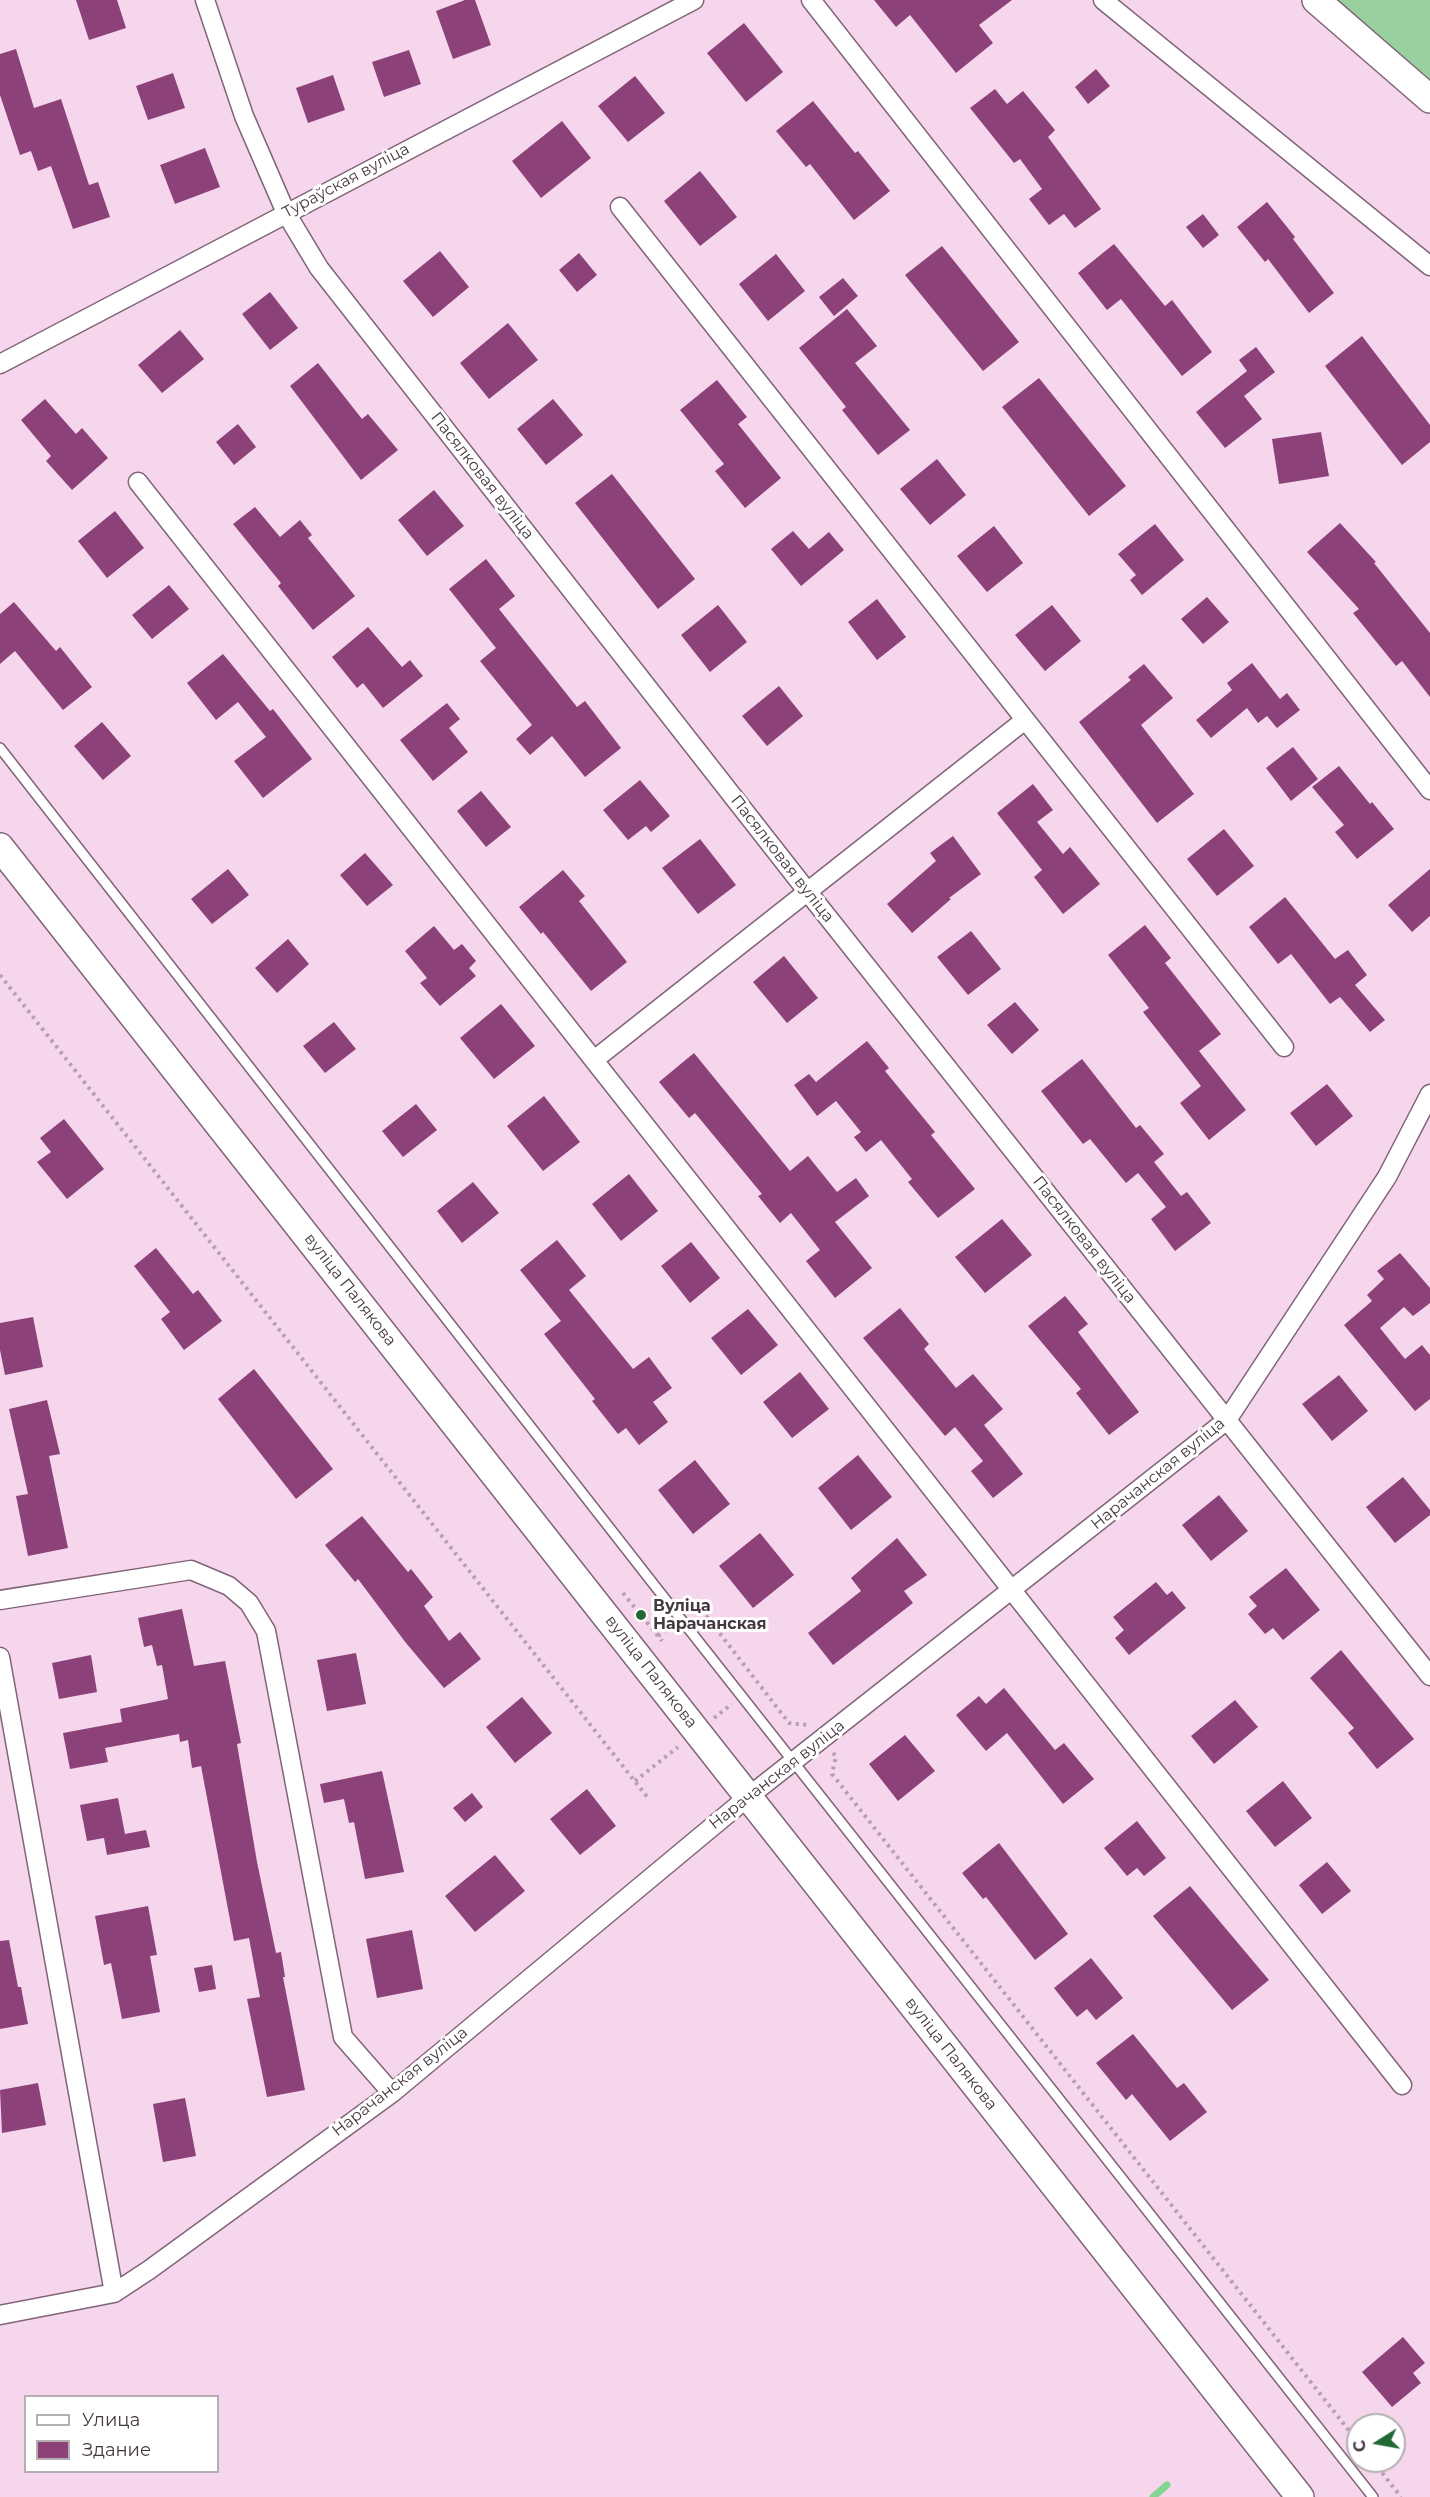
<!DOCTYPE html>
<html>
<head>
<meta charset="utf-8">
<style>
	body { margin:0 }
	#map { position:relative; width:1430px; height:2497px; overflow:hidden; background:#f6d6ec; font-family:Montserrat,sans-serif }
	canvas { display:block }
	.legend { position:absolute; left:24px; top:2395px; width:195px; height:78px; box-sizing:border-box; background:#fff; border:2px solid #b5afb3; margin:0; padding:8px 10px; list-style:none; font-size:18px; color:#453841 }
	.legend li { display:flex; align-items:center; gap:12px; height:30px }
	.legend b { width:30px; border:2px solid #b5afb3 }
	.north { position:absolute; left:1346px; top:2413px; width:60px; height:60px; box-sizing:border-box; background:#fff; border:2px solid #b5afb3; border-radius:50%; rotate:259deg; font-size:16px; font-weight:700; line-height:24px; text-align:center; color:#453841 }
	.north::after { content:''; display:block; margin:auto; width:21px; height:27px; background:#226834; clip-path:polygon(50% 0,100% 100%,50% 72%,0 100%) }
</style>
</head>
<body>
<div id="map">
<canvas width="1430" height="2497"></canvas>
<ul class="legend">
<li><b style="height:8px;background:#fff"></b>Улица</li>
<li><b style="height:16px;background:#8c4179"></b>Здание</li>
</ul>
<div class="north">С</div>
</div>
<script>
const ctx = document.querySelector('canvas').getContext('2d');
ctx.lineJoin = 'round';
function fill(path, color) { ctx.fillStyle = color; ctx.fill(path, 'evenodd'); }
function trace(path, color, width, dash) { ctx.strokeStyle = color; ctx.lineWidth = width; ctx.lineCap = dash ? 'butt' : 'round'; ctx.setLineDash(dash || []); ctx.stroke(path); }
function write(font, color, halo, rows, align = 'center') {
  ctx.font = font + ' Montserrat,sans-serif'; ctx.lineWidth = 6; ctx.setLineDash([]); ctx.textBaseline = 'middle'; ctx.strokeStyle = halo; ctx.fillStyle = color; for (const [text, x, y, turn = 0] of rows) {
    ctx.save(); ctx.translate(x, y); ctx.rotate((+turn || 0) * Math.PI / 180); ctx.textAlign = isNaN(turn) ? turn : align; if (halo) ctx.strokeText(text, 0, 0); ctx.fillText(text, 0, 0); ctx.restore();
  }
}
fill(new Path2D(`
	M1333,0H1430V85Z`), '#98d0a0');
trace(new Path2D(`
	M1153,2497L1167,2485`), '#83d591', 7);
fill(new Path2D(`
	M76,0H117L126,28L89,40Z
	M465,0H475L491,45L453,59L436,11Z
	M874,0H1012L979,25L993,43L956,73L910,15L896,27Z
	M744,23L783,72L746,102L707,53Z
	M16,49L34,108L61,99L89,185L98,182L110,217L73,229L51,166L38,171L31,151L20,155L0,95V54Z
	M409,50L421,84L384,97L372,62Z
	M1096,69L1110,86L1088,104L1075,87Z
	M173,73L185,108L148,120L136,86Z
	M333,75L345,110L308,123L296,88Z
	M635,76L665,113L628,142L598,106Z
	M995,89L1007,104L1023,91L1055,130L1048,137L1101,209L1075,228L1064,214L1049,225L1029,199L1042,189L1020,159L1014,163L970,108Z
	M813,101L855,153L858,151L890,191L854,220L810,164L806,167L776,131Z
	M562,121L591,158L541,198L512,161Z
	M205,148L220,187L175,204L160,165Z
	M700,171L737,217L700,246L664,201Z
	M1267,202L1295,237L1293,239L1334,293L1309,313L1268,259L1265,262L1237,227Z
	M1203,214L1219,235L1203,248L1186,227Z
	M1114,244L1165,306L1172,300L1212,352L1182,376L1121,299L1107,310L1078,273Z
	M942,246L1019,342L983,371L905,275Z
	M440,251L469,287L433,317L403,281Z
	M579,253L597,275L577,292L559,270Z
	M776,254L805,291L768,321L739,284Z
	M843,278L858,296L834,316L819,297Z
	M270,292L298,328L270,350L242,314Z
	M847,309L877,346L855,363L910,430L878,455L842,410L846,407L799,348Z
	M508,323L538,360L489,399L460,363Z
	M180,330L204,359L162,393L138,365Z
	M1362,336L1430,425V442L1402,465L1325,366Z
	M1256,347L1275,372L1244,396L1262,419L1225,448L1196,412L1247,371L1239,360Z
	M318,363L362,419L368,414L398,450L361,480L290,386Z
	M1039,378L1126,486L1089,516L1002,407Z
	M717,380L747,417L738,424L781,478L745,508L715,471L724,464L680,410Z
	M45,399L76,434L82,428L108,458L72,490L46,461L51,456L21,420Z
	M553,399L583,435L546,465L517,429Z
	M238,424L256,447L234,465L216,442Z
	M1321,432L1329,476L1279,484L1272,439Z
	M937,459L966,495L930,525L900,489Z
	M612,474L695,579L658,609L575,503Z
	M434,490L464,526L427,556L398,520Z
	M255,507L280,537L300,520L312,535L308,538L355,596L313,630L278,586L281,583L233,524Z
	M115,511L144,548L107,578L78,541Z
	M1340,523L1376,562L1374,563L1430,633V697L1402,661L1396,666L1353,613L1359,609L1307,552Z
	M1155,524L1184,560L1142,595L1130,580L1136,575L1118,554Z
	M994,526L1023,563L987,592L957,556Z
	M793,531L809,549L829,532L844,550L801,586L771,549Z
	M486,559L515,596L499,609L577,707L585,701L621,748L585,777L552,736L530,755L516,739L532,725L480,661L496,648L449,589Z
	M169,585L189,609L152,639L132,615Z
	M1207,597L1229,622L1203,644L1181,619Z
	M877,599L906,637L877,660L848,622Z
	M14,602L56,651L60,647L92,687L63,710L15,651L0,664V614Z
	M718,605L747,642L710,672L681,635Z
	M1052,605L1081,641L1045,671L1015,635Z
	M368,627L402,667L410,660L423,676L383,708L363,683L357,688L332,657Z
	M223,654L270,711L273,709L312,759L263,798L234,761L266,737L238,702L216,720L187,683Z
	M1252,663L1280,699L1287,693L1300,710L1277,728L1267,716L1258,723L1247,708L1211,738L1196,720L1232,690L1227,683Z
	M1144,664L1173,698L1141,725L1194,794L1157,823L1079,722L1131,680L1128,677Z
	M779,686L803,716L767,746L742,716Z
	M447,703L460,719L449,728L468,752L433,781L400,740Z
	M102,722L131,756L103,780L74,746Z
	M1293,747L1318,779L1291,801L1266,768Z
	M1339,766L1370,804L1372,802L1394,829L1357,859L1335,832L1344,825L1312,787Z
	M640,780L670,816L651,832L646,826L628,840L603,810Z
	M1033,784L1053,810L1037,822L1063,854L1070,847L1100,884L1063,914L1034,877L1042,870L997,813Z
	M481,791L511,827L486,847L457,811Z
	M1224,829L1254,866L1217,896L1187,859Z
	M953,836L981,874L949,898L951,899L912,933L887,904L936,861L930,853Z
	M700,839L736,885L698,914L662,868Z
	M365,853L393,885L367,906L340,875Z
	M228,869L249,895L212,924L191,899Z
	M1430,869V916L1412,932L1388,905Z
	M563,870L585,896L579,901L627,962L591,991L543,932L541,934L519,907Z
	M1285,897L1335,959L1348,950L1367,975L1355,985L1385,1020L1370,1032L1340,997L1330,1004L1291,954L1278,964L1249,927Z
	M1145,925L1171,958L1165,963L1221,1034L1199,1051L1246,1110L1209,1140L1180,1103L1201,1086L1143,1012L1149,1008L1108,955Z
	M434,926L454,950L462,944L476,961L469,968L476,976L440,1006L420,983L427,978L405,951Z
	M971,931L1001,969L968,995L937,957Z
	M288,939L309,964L277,993L255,968Z
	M784,956L818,998L787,1023L753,982Z
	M1015,1002L1039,1030L1012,1054L987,1025Z
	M501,1004L535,1046L494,1079L460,1038Z
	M334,1022L356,1049L325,1073L303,1046Z
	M867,1041L889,1068L885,1071L935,1132L931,1135L975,1189L938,1218L908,1182L912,1179L881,1140L866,1152L854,1137L861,1132L836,1101L817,1116L794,1085L809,1074L816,1082Z
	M694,1053L790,1171L808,1156L837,1192L856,1178L869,1196L835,1222L872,1268L835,1298L806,1261L820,1250L791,1213L780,1223L758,1196L762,1194L695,1113L689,1118L659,1082Z
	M1082,1059L1136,1128L1140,1125L1164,1154L1154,1162L1181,1196L1187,1192L1211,1223L1175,1251L1151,1219L1166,1207L1138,1173L1126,1183L1090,1139L1083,1144L1041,1091Z
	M1327,1084L1353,1116L1316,1146L1290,1113Z
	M544,1096L580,1142L543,1171L507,1126Z
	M416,1104L437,1130L403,1157L382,1131Z
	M64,1119L104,1169L67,1199L37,1162L51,1152L40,1138Z
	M629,1174L658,1211L621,1241L592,1204Z
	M473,1182L499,1213L462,1243L437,1211Z
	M1002,1219L1032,1255L985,1293L955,1257Z
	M557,1240L586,1276L569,1290L633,1369L649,1357L672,1388L653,1402L668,1422L639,1445L626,1428L618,1434L592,1401L595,1399L544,1334L561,1321L520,1270Z
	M691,1242L720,1278L690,1303L661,1266Z
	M156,1248L193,1294L198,1290L222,1321L184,1350L161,1319L170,1312L134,1266Z
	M1400,1253L1430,1288V1303L1413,1316L1404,1307L1380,1328L1405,1359L1422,1345L1430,1355V1399L1415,1411L1344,1325L1372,1301L1367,1295L1384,1279L1377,1271Z
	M1065,1296L1088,1324L1078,1332L1139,1412L1109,1435L1076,1393L1081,1389L1028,1326Z
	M900,1308L929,1344L924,1349L956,1388L973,1374L1003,1409L984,1425L1023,1474L993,1498L971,1471L983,1461L955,1427L945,1436L863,1338Z
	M748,1309L778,1345L741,1375L711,1338Z
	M33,1317L43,1367L5,1375L0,1350V1323Z
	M254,1369L333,1469L296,1499L218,1399Z
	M800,1372L829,1409L792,1438L763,1402Z
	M1339,1375L1368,1411L1332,1441L1302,1404Z
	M47,1400L60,1454L49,1456L68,1548L28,1556L16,1496L28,1494L9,1409Z
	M858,1455L892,1497L851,1530L818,1488Z
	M695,1460L730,1504L693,1534L658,1490Z
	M1403,1477L1430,1510V1515L1395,1543L1366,1507Z
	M1219,1495L1248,1531L1211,1561L1182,1525Z
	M362,1516L408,1572L411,1569L433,1597L424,1606L449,1641L460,1632L481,1659L444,1688L406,1643L358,1579L355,1582L325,1545Z
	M760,1533L794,1575L753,1608L719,1566Z
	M897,1538L927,1575L904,1591L913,1603L833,1665L808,1633L861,1591L851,1578Z
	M1286,1568L1320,1610L1283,1640L1273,1628L1265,1634L1248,1614L1257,1606L1249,1597Z
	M1156,1582L1167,1595L1172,1591L1186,1608L1129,1655L1115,1638L1124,1630L1113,1617Z
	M182,1609L194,1666L225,1661L241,1743L237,1744L257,1862L276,1953L281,1952L285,1977H283L305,2090L267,2097L247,1999L260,1997L249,1938L234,1941L201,1766L192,1768L188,1740L180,1742L179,1734L105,1748L108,1762L70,1769L63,1733L122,1722L120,1709L168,1699L162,1665L157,1666L152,1645L144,1647L138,1618Z
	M1341,1650L1414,1739L1377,1769L1348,1733L1354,1728L1310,1678Z
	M356,1653L366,1704L327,1711L317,1660Z
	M91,1655L97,1692L59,1699L52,1663Z
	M1004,1688L1055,1750L1064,1743L1094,1779L1063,1804L1007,1733L986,1751L956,1715L979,1696L986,1704Z
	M522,1697L552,1733L515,1763L486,1727Z
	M1235,1700L1258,1727L1214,1764L1191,1736Z
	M905,1735L935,1771L898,1801L869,1764Z
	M382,1771L404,1872L365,1879L354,1822L349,1823L344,1799L324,1803L320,1784Z
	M1283,1781L1312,1818L1275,1847L1246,1811Z
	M587,1789L616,1826L580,1855L550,1819Z
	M472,1793L483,1807L465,1822L453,1808Z
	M118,1798L125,1834L146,1830L150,1847L107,1855L104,1838L87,1841L80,1805Z
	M1137,1821L1166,1858L1144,1876L1137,1868L1127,1876L1104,1848Z
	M999,1843L1068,1934L1035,1960L986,1897L983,1899L962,1873Z
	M495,1855L525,1891L475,1932L445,1896Z
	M1327,1862L1351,1891L1322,1914L1299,1885Z
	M1190,1886L1269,1980L1232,2010L1153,1916Z
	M148,1906L157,1955L150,1956L160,2012L122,2019L111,1963L104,1965L95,1916Z
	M412,1930L423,1989L377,1998L366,1939Z
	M9,1940L18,1987H21L28,2024L0,2029V1941Z
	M1091,1958L1123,1998L1096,2020L1087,2009L1077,2017L1054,1988Z
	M212,1965L216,1989L199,1992L194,1968Z
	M1133,2034L1177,2088L1184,2083L1207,2112L1170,2141L1132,2094L1126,2100L1096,2063Z
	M38,2083L46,2125L2,2133L0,2090Z
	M185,2098L196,2156L163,2162L153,2104Z
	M1403,2337L1425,2363L1413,2373L1421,2383L1392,2407L1362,2372Z`), '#8c4179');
const lane = new Path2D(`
	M0,748L680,1618L1373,2497`);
const street = new Path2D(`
	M205,0L244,116L286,213L319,268L807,891L1430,1676
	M811,0L1430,790
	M1103,0L1430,266
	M620,207L1284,1047
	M0,364L694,0
	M138,482L1402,2085
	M594,1060L1025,720
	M0,1600L191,1570L229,1586L249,1603L266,1631L343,2037L392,2093
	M0,1657L114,2293
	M0,2315L114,2293L149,2270L392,2093L748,1797L1227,1420L1387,1177L1430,1094`);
const secondary = new Path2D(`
	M1316,0L1430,99
	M0,847L1300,2497`);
trace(lane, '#806478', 12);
trace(street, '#806478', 21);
trace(secondary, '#806478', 30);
trace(new Path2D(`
	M0,975L648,1798
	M623,1593L662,1641
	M691,1609L697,1604L789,1723L809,1725
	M658,1636L669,1627
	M714,1718L732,1704
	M833,1753L836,1756L832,1774L1358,2442
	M635,1781L678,1747
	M1373,2461L1401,2497`), '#b89fb0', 4, [3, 4.5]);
trace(lane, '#fff', 9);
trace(street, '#fff', 18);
trace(secondary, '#fff', 27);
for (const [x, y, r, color] of [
	[641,1615,6,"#226834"]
]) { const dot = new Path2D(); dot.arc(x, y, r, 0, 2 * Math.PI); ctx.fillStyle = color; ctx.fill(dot); trace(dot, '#fff', 2); }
write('16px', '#453841', '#fff', [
	["Тураўская вуліца",346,181,-28],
	["Пасялковая вуліца",482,476,52],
	["Пасялковая вуліца",782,859,52],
	["Пасялковая вуліца",1084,1240,52],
	["вуліца Палякова",350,1290,52],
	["Нарачанская вуліца",1158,1474,-39],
	["вуліца Палякова",651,1672,52],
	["Нарачанская вуліца",777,1775,-38],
	["вуліца Палякова",951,2054,52],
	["Нарачанская вуліца",400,2082,-38]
]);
write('bold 16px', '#453841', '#fff', [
	["Вуліца",653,1606],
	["Нарачанская",653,1624]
], 'left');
</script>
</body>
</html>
